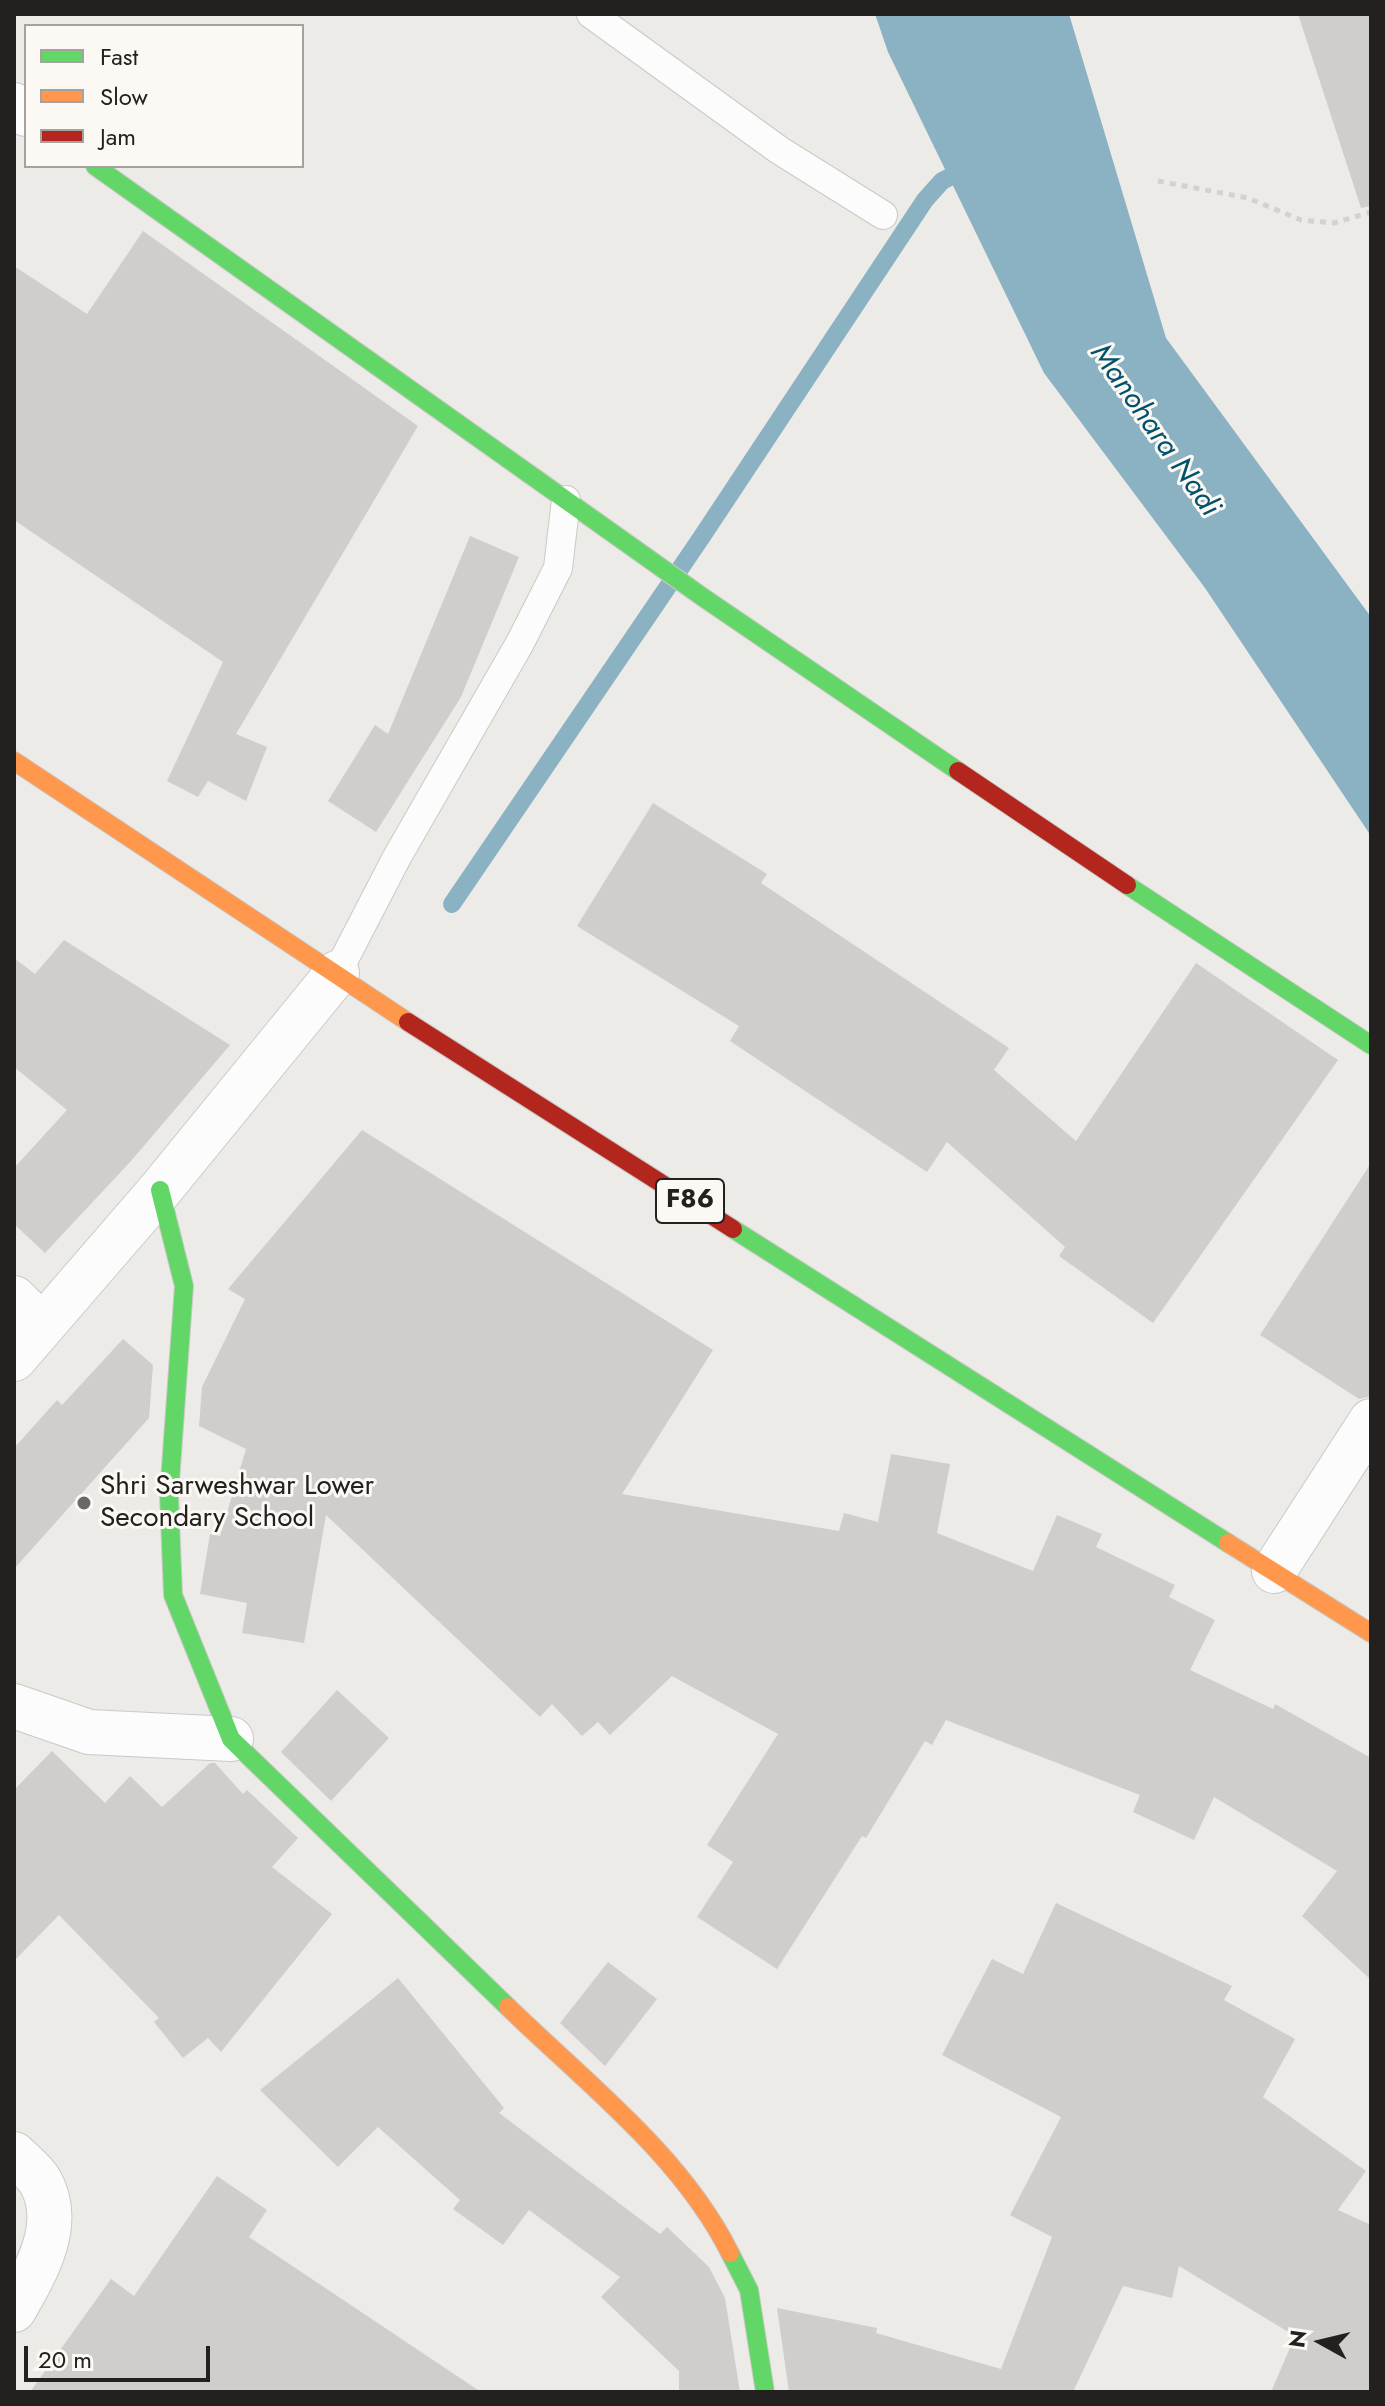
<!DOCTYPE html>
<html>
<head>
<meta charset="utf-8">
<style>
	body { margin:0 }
	#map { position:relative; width:1385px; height:2406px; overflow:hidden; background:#edebe8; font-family:Jost,sans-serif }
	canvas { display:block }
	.frame { position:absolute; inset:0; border:16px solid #222120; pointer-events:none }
	.legend { position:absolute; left:24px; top:24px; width:280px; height:144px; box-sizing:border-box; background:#fcf9f4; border:2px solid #a5a39f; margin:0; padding:10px 14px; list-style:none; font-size:24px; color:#222120 }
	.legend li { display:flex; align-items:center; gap:16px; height:40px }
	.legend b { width:40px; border:2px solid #a5a39f }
	.north { position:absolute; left:1281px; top:2302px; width:80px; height:80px; -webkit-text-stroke:6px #fcf9f4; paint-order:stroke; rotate:278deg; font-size:22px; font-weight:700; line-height:32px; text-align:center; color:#222120 }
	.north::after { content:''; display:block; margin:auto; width:28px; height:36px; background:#222120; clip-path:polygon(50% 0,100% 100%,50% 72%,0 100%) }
	.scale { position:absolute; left:24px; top:2346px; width:186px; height:36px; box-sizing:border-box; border:4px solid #222120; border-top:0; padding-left:10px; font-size:24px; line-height:28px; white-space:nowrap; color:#222120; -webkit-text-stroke:6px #fcf9f4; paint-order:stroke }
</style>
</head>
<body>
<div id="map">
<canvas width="1385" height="2406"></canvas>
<div class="frame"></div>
<ul class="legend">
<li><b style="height:10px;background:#63d668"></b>Fast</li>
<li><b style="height:10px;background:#ff974d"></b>Slow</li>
<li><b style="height:10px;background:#b3261e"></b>Jam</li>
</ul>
<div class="north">N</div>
<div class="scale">20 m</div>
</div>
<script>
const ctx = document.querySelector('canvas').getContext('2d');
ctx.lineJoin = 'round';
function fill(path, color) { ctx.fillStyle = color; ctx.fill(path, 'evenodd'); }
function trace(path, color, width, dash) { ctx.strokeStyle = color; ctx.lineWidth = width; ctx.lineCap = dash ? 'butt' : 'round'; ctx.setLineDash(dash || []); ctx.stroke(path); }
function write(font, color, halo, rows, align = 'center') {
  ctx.font = font + ' Jost,sans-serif'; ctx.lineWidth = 6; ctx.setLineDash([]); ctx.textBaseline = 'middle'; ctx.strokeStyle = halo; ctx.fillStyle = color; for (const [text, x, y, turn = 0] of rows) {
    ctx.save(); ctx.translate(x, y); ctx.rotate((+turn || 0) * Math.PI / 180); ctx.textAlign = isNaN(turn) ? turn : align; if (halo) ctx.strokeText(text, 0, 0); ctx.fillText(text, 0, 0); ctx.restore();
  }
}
fill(new Path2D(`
	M875,14H1069L1166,338L1371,617V836L1205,588L1044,373L888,52Z`), '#8bb2c3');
trace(new Path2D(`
	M452,904L701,538L925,200L942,181L970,167`), '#8bb2c3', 18);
fill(new Path2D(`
	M1298,14H1371V206L1361,208Z
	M143,231L418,426L236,734L267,747L246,801L208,781L198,797L167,781L223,662L14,520V266L87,314Z
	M470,536L519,557L461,697L376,832L328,801L375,725L388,734Z
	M653,803L767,874L761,883L1009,1048L994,1070L1076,1141L1196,963L1338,1060L1153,1323L1059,1256L1065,1247L947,1142L927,1172L730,1041L739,1026L577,926Z
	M64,940L230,1045L131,1161L45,1253L14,1224V1168L67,1110L14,1067V958L35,974Z
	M362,1130L713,1350L622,1494L839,1531L844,1513L878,1522L891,1454L950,1464L937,1533L1033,1571L1057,1515L1102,1534L1096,1547L1175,1585L1169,1597L1215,1620L1190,1670L1273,1709L1275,1704L1371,1758V1980L1302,1916L1337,1871L1214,1797L1194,1840L1133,1812L1140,1795L946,1720L932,1745L925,1741L866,1838L862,1836L777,1969L697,1917L733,1862L707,1845L778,1734L672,1676L610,1735L598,1722L582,1736L552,1704L540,1717L326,1515L304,1643L242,1633L247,1603L200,1594L210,1534L220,1536L246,1449L199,1426L202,1387L245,1299L228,1289Z
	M1371,1163V1396L1359,1399L1260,1335Z
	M123,1339L153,1365L149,1418L14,1569V1448L57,1400L62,1405Z
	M337,1690L389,1738L331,1801L281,1752Z
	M52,1751L105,1803L130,1776L162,1807L210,1763H215L243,1794L247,1790L298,1838L272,1867L332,1914L221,2052L208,2038L183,2058L154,2022L159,2018L59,1915L14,1961V1790Z
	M1056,1903L1232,1986L1224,2000L1295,2039L1263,2097L1366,2171L1338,2210L1371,2225V2392H1271L1295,2336L1179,2266L1172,2298L1123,2286L1073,2392H789L777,2308L877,2328L876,2333L1001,2369L1052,2237L1010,2215L1061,2117L942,2055L992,1959L1023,1974Z
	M608,1962L657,1999L605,2066L560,2023Z
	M398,1978L504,2108L499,2113L660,2234L667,2227L709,2267L725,2298L740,2392H679V2371L601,2297L620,2277L529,2210L503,2245L453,2209L460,2200L378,2127L338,2167L260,2090Z
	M217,2176L267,2210L249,2237L481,2392H30L111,2279L134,2296Z`), '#cfcecc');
const lane = new Path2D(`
	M591,14L779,150L883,215
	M337,973L397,857L520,643L558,568L566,500`);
const street = new Path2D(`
	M14,105L26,114
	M14,1298L42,1326
	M14,1359L160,1190L337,973
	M1274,1571L1371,1421
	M14,1706L89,1732L231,1739
	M14,2154C22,2162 34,2171 40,2181C65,2224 35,2273 14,2310`);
const fast = new Path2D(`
	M95,166L704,598L958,771
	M1127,885L1371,1045
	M160,1190L184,1286L169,1495L173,1595L231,1739L508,2007
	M733,1229L1228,1543
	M730,2253L749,2290L765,2392`);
const slow = new Path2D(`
	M14,761L408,1022
	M1228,1543L1371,1633
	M508,2007C586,2083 681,2155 730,2253`);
const jam = new Path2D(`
	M958,771L1127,885
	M408,1022L733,1229`);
trace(lane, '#cac9c7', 30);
trace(street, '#cac9c7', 46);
trace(fast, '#cac9c7', 20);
trace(slow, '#cac9c7', 20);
trace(jam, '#cac9c7', 20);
trace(new Path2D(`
	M1158,181L1248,198L1301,220L1334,223L1371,212`), '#d3d2d2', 5, [6, 6]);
trace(lane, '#fcfcfc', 28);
trace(street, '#fcfcfc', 44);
trace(fast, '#63d668', 18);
trace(slow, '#ff974d', 18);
trace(jam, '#b3261e', 18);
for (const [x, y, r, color] of [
	[84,1503,8,"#696866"]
]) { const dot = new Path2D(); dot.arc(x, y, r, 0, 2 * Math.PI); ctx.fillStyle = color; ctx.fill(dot); trace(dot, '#fcf9f4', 3); }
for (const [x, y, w] of [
	[690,1201,68]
]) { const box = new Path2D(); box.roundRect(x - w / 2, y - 22, w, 44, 6); ctx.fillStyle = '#fcf9f4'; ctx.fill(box); trace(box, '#222120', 2); }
write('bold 26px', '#222120', null, [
	["F86",690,1201]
]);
write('28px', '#222120', '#fcf9f4', [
	["Shri Sarweshwar Lower",100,1487],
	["Secondary School",100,1519]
], 'left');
write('italic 30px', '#00526c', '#fcf9f4', [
	["Manohara Nadi",1154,431,55]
]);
</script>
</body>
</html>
